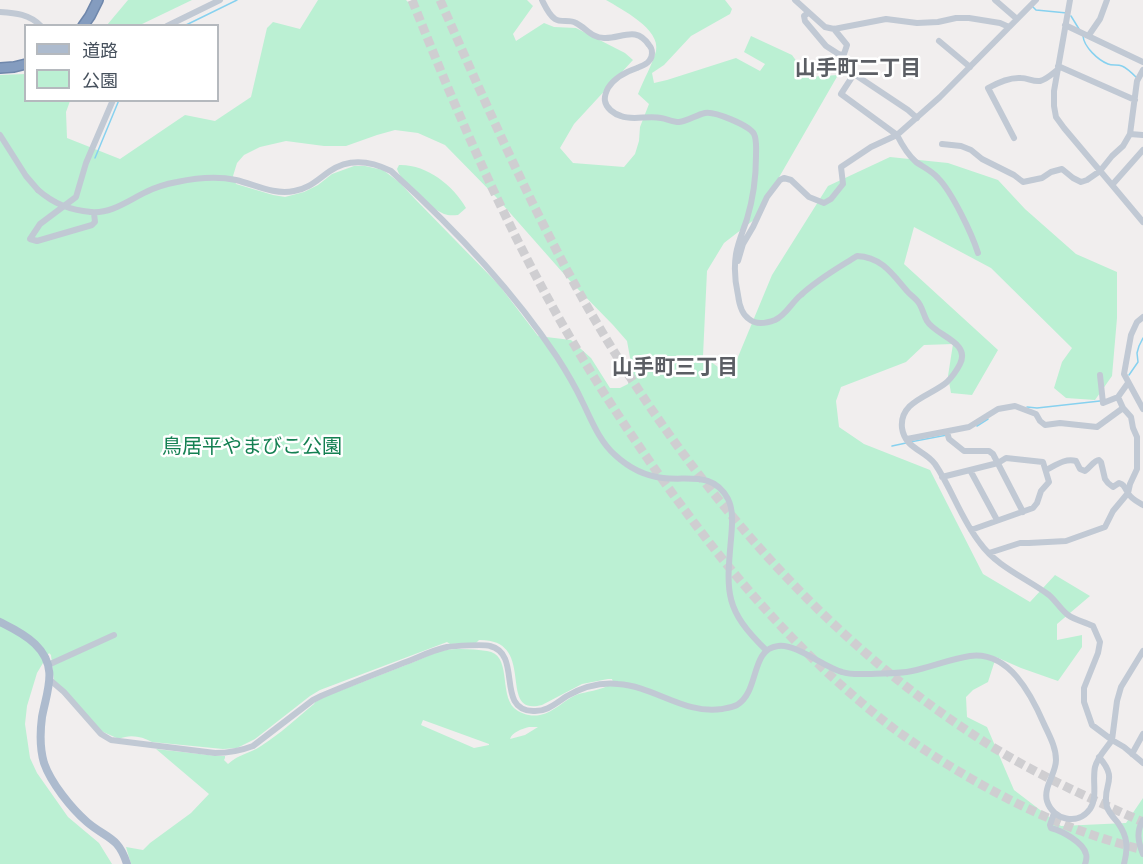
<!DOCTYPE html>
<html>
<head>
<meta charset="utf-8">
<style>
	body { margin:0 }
	#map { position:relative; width:1143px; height:864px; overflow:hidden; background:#f1eeee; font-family:"Public Sans","Noto Sans JP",sans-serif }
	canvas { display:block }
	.legend { position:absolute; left:24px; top:24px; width:195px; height:78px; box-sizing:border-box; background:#fff; border:2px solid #b5b9be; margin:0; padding:8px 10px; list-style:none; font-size:18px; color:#46505c }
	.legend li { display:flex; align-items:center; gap:12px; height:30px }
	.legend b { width:30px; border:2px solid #b5b9be }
</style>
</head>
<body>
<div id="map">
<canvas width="1143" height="864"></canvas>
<ul class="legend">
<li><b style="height:8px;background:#adbbce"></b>道路</li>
<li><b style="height:16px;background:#bbf0d3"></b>公園</li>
</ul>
</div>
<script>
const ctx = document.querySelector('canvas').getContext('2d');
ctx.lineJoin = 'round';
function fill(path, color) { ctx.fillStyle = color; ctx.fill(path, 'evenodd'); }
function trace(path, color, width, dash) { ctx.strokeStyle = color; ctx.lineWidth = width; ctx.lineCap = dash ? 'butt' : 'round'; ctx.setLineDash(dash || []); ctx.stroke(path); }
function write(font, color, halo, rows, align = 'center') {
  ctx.font = font + ' "Public Sans","Noto Sans JP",sans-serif'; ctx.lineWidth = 5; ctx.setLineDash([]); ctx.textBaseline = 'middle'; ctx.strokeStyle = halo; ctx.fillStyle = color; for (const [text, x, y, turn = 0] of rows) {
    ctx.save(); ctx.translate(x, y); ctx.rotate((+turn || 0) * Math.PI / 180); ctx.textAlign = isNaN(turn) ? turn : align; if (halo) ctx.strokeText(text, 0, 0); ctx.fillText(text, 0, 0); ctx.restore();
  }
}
fill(new Path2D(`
	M128,0H192L140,25H107Z
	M318,0H406L408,2L413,0H527L533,6L513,34L516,41L544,23L554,27L576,28L625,53L633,60L574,124L560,148L573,163L624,167L635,154L639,141L640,127L649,104L638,94C643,81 653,63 656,51C661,29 621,9 606,0H725L732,9L730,14L691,36L664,65L652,73L654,83L667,80L736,58L760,71L765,64L744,52L751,36L792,55L808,77L838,75L755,219L724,243L707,271L703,356L729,375L733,369L772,275L828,186L890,157L948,163L998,180L1025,209L1076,254L1117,272V318L1112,376L1095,400L1066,398L1054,388L1062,362L1072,348L991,268L914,227L904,264L998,350L972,395L951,393L948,376L953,344L924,345L906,362L841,387L836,401L839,427L864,444L930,470L983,574L1030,602L1055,575L1090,596L1057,624V640L1082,635V647L1058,681L1021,668L996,657L988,682L973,690L966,697L967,717L987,727L1014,790L1061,826L1126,823L1143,798V864H131L126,847L143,850L150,843L191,813L209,794L156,749L217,756H225V758L224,760L228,764C239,754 249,754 261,746C280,734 297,718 314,704L315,702L326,696C355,685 383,674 411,663C422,659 434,652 446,650C458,648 474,649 487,651C512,654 499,693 514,708C521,714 531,717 540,715C553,713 564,700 576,695C587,691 606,690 613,682L612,679H608L582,684L542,705C495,717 539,639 479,640L476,643L450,644L447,642L320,690L310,696L255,739L237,748L223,749L152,742C142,736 129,734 119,739L101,731L54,681L51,655L49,653L37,673L27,706L25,724L30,758L37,773L68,817L99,843L112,864H0V75L25,74L26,100L70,101L66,112L67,138L120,159L185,115L215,121L251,97L267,28L273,22L300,29ZM395,130L418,133L445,145L496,197L571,282L613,325L627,341L631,363L628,384L620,388H610L591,358L571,340L538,336L499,285L415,199L399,182L383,170L365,166H354L332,174L318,185L304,192L285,197L273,195L236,184L233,176L237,163L244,155L260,147L286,141L324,146H346L377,135ZM423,720L489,744V745L474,748L421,725ZM529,727H538L525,735L510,739C512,732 522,729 529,727Z
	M399,165C426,164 453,185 466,208L458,215C454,215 449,216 444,214C427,206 404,187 397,169Z`), '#bbf0d3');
trace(new Path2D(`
	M1032,6L1036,10L1067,13
	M1071,16L1079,29
	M184,26L237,0
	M1083,36C1084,47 1098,60 1108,64C1112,66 1118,64 1122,66C1127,68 1133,74 1137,78
	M95,158L119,100
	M1129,375L1138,362L1137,353L1139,346L1143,338
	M1027,407L1037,408L1100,401
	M977,426L988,419
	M910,442L947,435
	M892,446L906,443`), '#87d1ef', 1.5);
trace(new Path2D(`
	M412,0C452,100 494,199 545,293C591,378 646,460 705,537C743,586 785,633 830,675C852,695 874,714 897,731C949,768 1006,801 1065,825C1090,835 1117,843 1143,850
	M440,0C482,95 524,192 574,283C672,461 810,631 983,741C1033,773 1089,798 1143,822`), '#cfced1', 9, [9, 4.5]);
const highway = new Path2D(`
	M83,26L90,16L98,0
	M0,68L14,67L26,64`);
trace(highway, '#6f87ab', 12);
trace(new Path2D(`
	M542,0C545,6 549,15 555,19C561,23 570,19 576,23C586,28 592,38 604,38C621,39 636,25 649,45C653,49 653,57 649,61C646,65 641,66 637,68C625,72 615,77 608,88C606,92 604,96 605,101C606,108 614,114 621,116C633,121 648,115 661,118C667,119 673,122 679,122C688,121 696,115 705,113C714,111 749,125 754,134C757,140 756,149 756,156C756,177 753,199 747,219C743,231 738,242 736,254C734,267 735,282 738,295C739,303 741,314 749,319C756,325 767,323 775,320C786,315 792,302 801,295C818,279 838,268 857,256C882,257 893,275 907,291C911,296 917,299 920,305C923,310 924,316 927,321C936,336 971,342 960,364C957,370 952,377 947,382C931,396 899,401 902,428C905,449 925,450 935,464C952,489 961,519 980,543C997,567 1026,578 1049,595C1056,601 1061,610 1068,615C1075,620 1085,622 1093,626L1100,642L1098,653L1084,688V702L1092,725L1112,740L1117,701L1121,687L1143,651
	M795,0L825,27L834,29L886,19L917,23L938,22L956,18H969L1000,23L1009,27
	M995,0L1017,19
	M1070,0L1054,91V106L1056,117L1064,128L1112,185
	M0,12C16,13 29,14 41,26
	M808,13L804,16L805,21L826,46L840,55L844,54L847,45L834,29
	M1065,25L1143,62
	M167,26L220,0
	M1089,35L1100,19L1107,0
	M939,41L970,67
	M1058,66L1135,100
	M1130,134L1143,135
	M0,135L26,176L38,190
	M1014,138L988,88C997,83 1010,77 1021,78C1028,78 1033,82 1040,81C1047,79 1052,74 1057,70
	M942,144L961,146L971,150L982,159L1014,175L1023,182L1042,178L1051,172L1062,169L1073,178L1081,182L1087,180L1100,171L1112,156L1123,146L1130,134L1137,81L1143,70
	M1143,150L1112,185L1143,222
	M91,212C111,214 129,200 146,192C156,187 166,184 177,182C196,178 217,176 236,180C256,185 274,195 294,191C309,189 318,179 330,171C349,158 371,161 391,171C453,227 511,288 557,357C566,371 575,386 582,401C591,419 599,441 615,455C628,467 645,476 663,478C688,481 713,471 728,499C734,511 732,526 731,539C726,594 725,610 766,650
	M94,213L95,222L92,225L37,241L30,239L40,224L76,197L86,163L113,100
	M978,253C972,234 952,192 938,178C932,171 923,167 916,162C907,154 902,145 897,135L940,97L1036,0
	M738,261L743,244L753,227L767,197L780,180L784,178L791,180L809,197L824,203L831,199L843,184L841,167L871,147L897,135L841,94L854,74L908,110L917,118
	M1143,317L1137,322L1131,335L1124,374L1143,409
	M1100,375L1103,403L1118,397
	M947,432L949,439L964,451H989L993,454L1023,512
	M907,439L969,427L998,409L1015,406L1036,414L1040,421L1045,425L1060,423L1097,427L1123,408
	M970,470L997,520
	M1046,470C1056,465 1065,458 1076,461L1080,469L1085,471C1090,468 1094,460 1099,460L1101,462L1105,479L1108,483L1113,487L1119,483C1125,485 1124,487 1128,493C1131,499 1138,502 1143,505
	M942,477L998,463L1006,458L1043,462L1049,482L1041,491L1037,503L1033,508L971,530
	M989,553L1020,543H1029L1066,541L1105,527L1113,511L1128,493L1130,484L1137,469V437L1133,428L1131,417L1123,408L1118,397L1128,383
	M48,665L114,635
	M50,680L64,692L101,734L111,740L215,753C229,753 240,751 253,746L313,700L321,696C349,684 378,673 406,662C419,657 433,650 447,647C454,646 484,644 490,646C523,654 495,710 533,711C547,712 556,703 567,696C583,687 599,682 618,684C654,686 685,715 722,709C727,708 733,707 737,705C760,691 750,649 778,646C795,643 824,667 842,672C851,675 860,674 869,674C884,673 898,674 912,671C931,667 950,659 970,656C1009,651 1031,694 1044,724C1049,735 1056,747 1056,760C1056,774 1043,787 1047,801C1053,820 1078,826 1090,809C1098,797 1092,781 1095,767C1098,756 1106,749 1112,740L1124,747L1143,763
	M1132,754L1143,734
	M1099,757C1120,781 1101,784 1107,807C1109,813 1114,818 1118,823C1128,837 1128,848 1124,864
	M1054,813L1050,825L1051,828C1062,831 1083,842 1086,854C1087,856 1086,862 1085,864
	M1143,820C1136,831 1138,842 1143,854`), '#c1c9d4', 6);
trace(new Path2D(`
	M0,622C12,628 25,634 35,644C59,667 47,690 42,717C40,732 40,749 44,763C51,783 71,808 87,822C107,839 118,836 127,864`), '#adbbce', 8);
trace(highway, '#849cbf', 9);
trace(new Path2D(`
	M38,190C54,204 70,210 91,212`), '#c1c9d4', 6);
write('20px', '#148052', '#fff', [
	["鳥居平やまびこ公園",252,447]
]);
write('bold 21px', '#5b5e64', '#fff', [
	["山手町二丁目",858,69],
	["山手町三丁目",675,368]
]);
</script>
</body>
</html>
